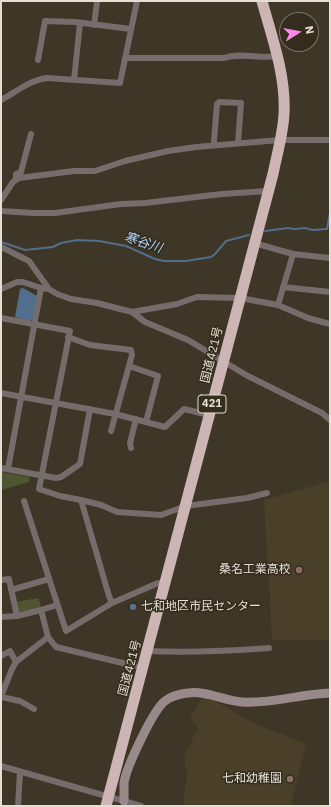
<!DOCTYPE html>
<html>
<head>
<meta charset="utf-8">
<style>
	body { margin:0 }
	#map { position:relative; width:331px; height:807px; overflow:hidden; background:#3e3626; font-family:"IBM Plex Sans",sans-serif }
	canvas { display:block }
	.frame { position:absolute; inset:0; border:2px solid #e4dfd5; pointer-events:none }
	.north { position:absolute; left:279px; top:12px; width:40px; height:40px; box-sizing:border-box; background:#342c1c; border:1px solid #7a7466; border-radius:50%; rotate:79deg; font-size:11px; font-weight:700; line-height:16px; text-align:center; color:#e4dfd5 }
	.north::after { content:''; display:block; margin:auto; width:14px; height:18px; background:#f888ea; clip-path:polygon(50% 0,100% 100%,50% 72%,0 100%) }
</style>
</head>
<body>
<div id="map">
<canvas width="331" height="807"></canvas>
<div class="frame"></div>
<div class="north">N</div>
</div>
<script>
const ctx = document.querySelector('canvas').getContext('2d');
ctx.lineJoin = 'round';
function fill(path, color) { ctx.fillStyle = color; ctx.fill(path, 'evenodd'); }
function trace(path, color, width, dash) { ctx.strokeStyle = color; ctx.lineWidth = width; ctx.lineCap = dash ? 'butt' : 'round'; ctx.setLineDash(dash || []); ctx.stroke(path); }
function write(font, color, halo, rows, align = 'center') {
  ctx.font = font + ' "IBM Plex Sans","Noto Sans JP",sans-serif'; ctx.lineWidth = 3; ctx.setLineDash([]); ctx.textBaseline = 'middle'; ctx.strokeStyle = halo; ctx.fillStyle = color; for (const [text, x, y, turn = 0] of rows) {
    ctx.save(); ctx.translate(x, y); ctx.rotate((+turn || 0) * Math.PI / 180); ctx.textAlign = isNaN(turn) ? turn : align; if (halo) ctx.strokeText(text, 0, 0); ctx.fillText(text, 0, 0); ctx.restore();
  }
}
fill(new Path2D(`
	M330,481V640H272L264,500Z
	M204,695L256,724L306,744L291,806H187L183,805L187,775L184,756L198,728L190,718Z`), '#4a3f29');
fill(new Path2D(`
	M1,472L30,477L29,482L1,490Z
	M38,598L42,608L20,612L18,610L16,602Z`), '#505531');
fill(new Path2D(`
	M23,288L37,296L33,319L30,321L15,317L20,289Z`), '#516e8d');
trace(new Path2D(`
	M265,231L288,228L295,229L305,228L313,230L327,229L330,213
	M1,242L25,250L53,247L61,243L77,240L99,241L126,246L155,259L164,261H186L211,257L215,254L226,241L249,235`), '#516e8d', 2);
trace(new Path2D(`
	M94,25L97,2
	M125,58H224C241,52 260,59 277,56
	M38,60L45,21L75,22L131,29
	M74,80L80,23
	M1,100C16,92 30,80 47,78L120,83L137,1
	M215,145L214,141L217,104L219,102L241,103L238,143
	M16,180V174L21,172L31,134
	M1,200L13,182L19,178L74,171H95L125,161L168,151L196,147L280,140H330
	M1,211L34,213H55L121,204L145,203L222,194L268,191
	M254,243L293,254L330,258
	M1,247L29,261L49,289
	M283,287L330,292
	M1,289L17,282H23L41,288L49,289L57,294L71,299L97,303L132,312L145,322L188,340L246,375L322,413L330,420
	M278,305L293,254
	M132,312L177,304L197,297L240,298L278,305L308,318L330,324
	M1,318L70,331L39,489L60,496L81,500
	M68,337L90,345L131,350L132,355L111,431
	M129,366L158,376L146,422
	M1,393L115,414L165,427L184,409L209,415
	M131,448L130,443L136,419
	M1,468L56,478L61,477L80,464L90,409
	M8,469L41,288
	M24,501L66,631L112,603
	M1,580L9,579L17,616
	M165,585L158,583L112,603L109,596L81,500L101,505L117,512L161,515L186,506L247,498L267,493
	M11,590L49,579
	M41,610L57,605
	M1,617L17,616L41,610L48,637L56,647L135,666
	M148,651C188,653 229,651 269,648
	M1,656L10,651L16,662
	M1,696L12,669L16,662L48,637
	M1,697L20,701L34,709
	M1,766L141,806
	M18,806L20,772`), '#766c6c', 6);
trace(new Path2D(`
	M124,801C124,795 124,789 124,783C126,768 153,710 165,701C171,696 180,694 188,693C205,690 225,701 242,702C272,704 300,694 330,693`), '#99898a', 9);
trace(new Path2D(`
	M106,806L273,174C277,154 283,134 284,114C286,75 272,38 262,1`), '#cdb4b5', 11);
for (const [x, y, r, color] of [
	[299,570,4,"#8d6e63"],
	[133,607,4,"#5c6f8a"],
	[290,779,4,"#8d6e63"]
]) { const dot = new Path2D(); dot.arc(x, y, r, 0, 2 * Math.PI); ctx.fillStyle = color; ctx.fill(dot); trace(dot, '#342c1c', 1.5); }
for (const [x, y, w] of [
	[212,404,28]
]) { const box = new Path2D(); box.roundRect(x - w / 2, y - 9, w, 18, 3); ctx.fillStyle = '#342c1c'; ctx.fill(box); trace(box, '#e4dfd5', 1); }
write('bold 11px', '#e4dfd5', null, [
	["421",212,404]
]);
write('12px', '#e4dfd5', '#342c1c', [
	["国道421号",212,355,-76],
	["国道421号",130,668,-75]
]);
write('12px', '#e4dfd5', '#342c1c', [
	["桑名工業高校",291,570],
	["七和地区市民センター",141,607,"left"],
	["七和幼稚園",282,779]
], 'right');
write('italic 13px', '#a9d0fa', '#342c1c', [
	["寒谷川",143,243,18]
]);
</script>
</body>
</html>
